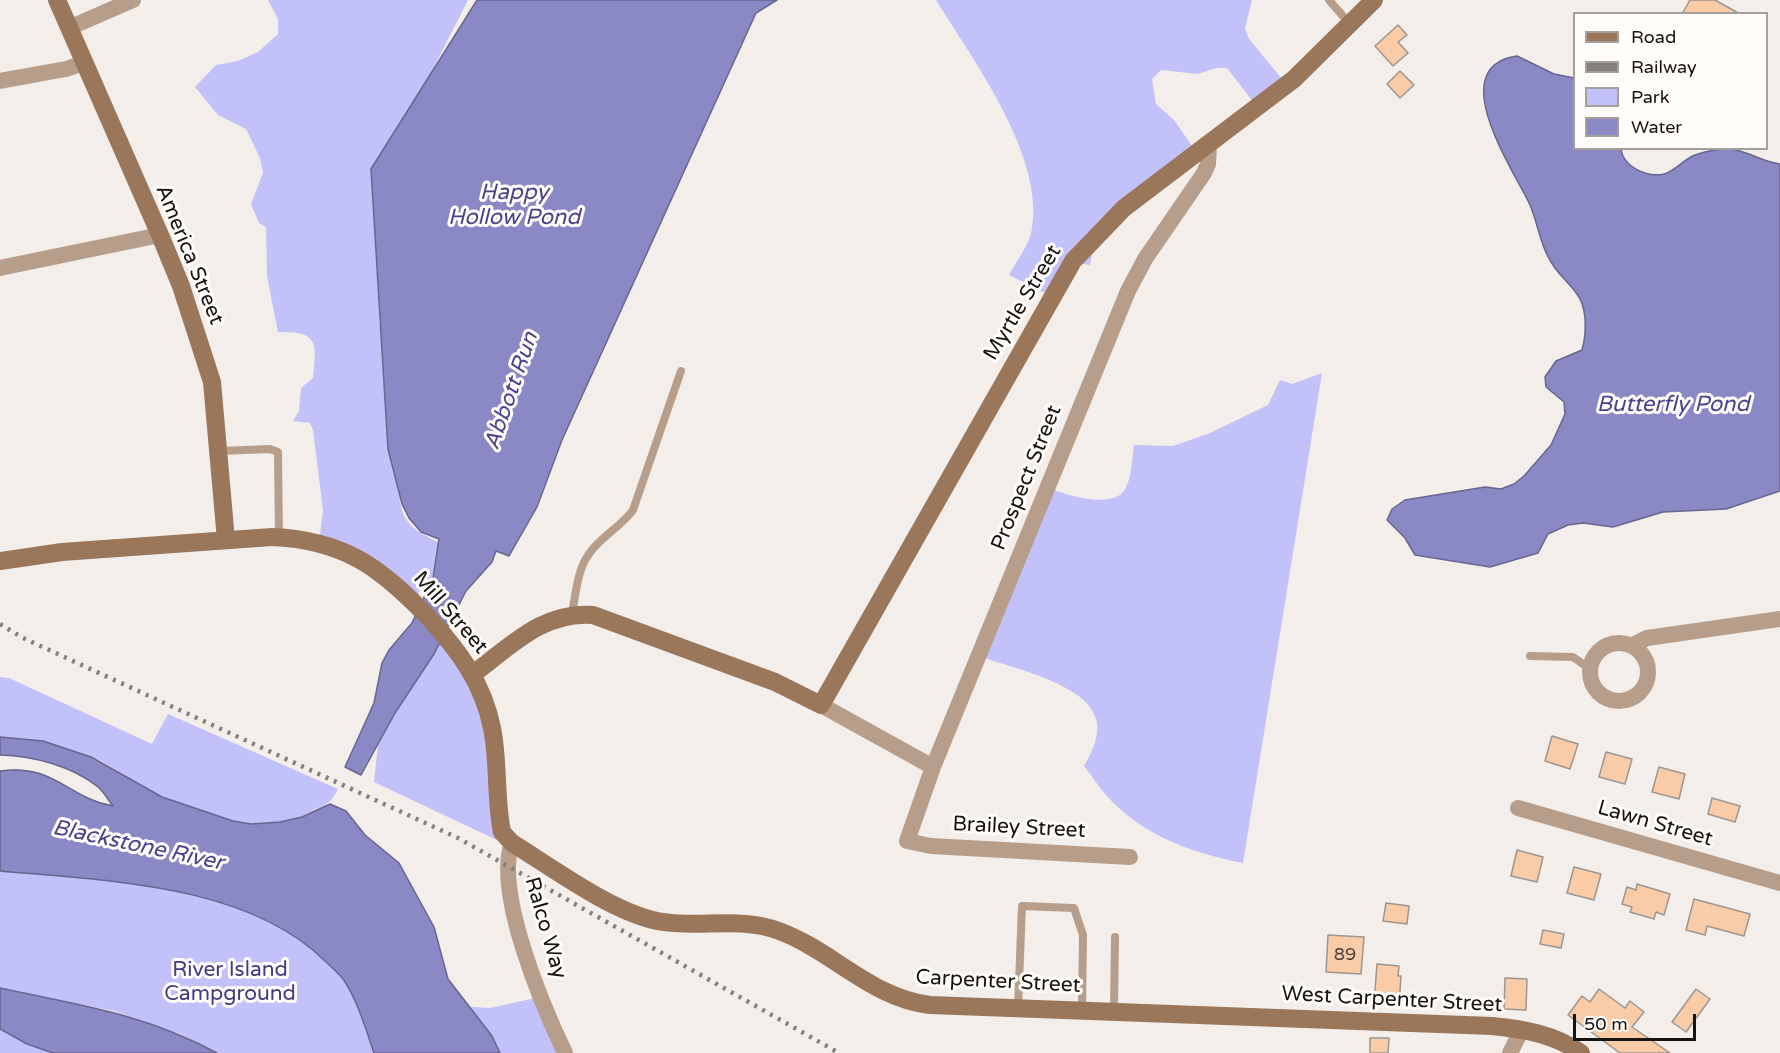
<!DOCTYPE html>
<html>
<head>
<meta charset="utf-8">
<style>
	body { margin:0 }
	#map { position:relative; width:1780px; height:1053px; overflow:hidden; background:#f3eeea; font-family:"Varela Round",sans-serif }
	canvas { display:block }
	.legend { position:absolute; left:1573px; top:12px; width:195px; height:138px; box-sizing:border-box; background:#fffcf9; border:2px solid #a29f9d; margin:0; padding:8px 10px; list-style:none; font-size:18px; color:#161412 }
	.legend li { display:flex; align-items:center; gap:12px; height:30px }
	.legend b { width:30px; border:2px solid #a29f9d }
	.scale { position:absolute; left:1573px; top:1014px; width:123px; height:27px; box-sizing:border-box; border:3px solid #161412; border-top:0; padding-left:8px; font-size:18px; line-height:21px; white-space:nowrap; color:#161412; -webkit-text-stroke:4px #fffcf9; paint-order:stroke }
</style>
</head>
<body>
<div id="map">
<canvas width="1780" height="1053"></canvas>
<ul class="legend">
<li><b style="height:8px;background:#9a775a"></b>Road</li>
<li><b style="height:8px;background:#84807d"></b>Railway</li>
<li><b style="height:16px;background:#c2c1f9"></b>Park</li>
<li><b style="height:16px;background:#8a89c5"></b>Water</li>
</ul>
<div class="scale">50 m</div>
</div>
<script>
const ctx = document.querySelector('canvas').getContext('2d');
ctx.lineJoin = 'round';
function fill(path, color) { ctx.fillStyle = color; ctx.fill(path, 'evenodd'); }
function trace(path, color, width, dash) { ctx.strokeStyle = color; ctx.lineWidth = width; ctx.lineCap = dash ? 'butt' : 'round'; ctx.setLineDash(dash || []); ctx.stroke(path); }
function write(font, color, halo, rows, align = 'center') {
  ctx.font = font + ' "Varela Round",sans-serif'; ctx.lineWidth = 6; ctx.setLineDash([]); ctx.textBaseline = 'middle'; ctx.strokeStyle = halo; ctx.fillStyle = color; for (const [text, x, y, turn = 0] of rows) {
    ctx.save(); ctx.translate(x, y); ctx.rotate((+turn || 0) * Math.PI / 180); ctx.textAlign = isNaN(turn) ? turn : align; if (halo) ctx.strokeText(text, 0, 0); ctx.fillText(text, 0, 0); ctx.restore();
  }
}
fill(new Path2D(`
	M268,0H468L395,144L386,297L379,321L387,330L400,501C404,529 422,533 443,545L436,576L421,588L413,606L372,574L318,551L323,511L313,430L310,423L293,421L299,411L301,388L313,378C317,342 318,331 278,332L267,276L266,227L259,223L251,204L263,173L260,158L246,129L218,115L195,87L216,65L238,61L258,52L278,34V19Z
	M936,0H1252L1245,28L1249,39L1287,85L1258,108L1227,68H1216L1198,74L1161,70L1152,79L1156,104L1174,120L1197,153L1093,248L1090,265L1079,263L1053,297L1009,275C1016,262 1027,247 1031,234C1048,160 973,60 936,0Z
	M1322,373L1243,863C1198,854 1151,839 1117,806C1104,795 1095,780 1084,766C1091,753 1099,739 1097,723C1092,685 1015,669 985,658L1054,490C1070,496 1112,508 1124,491C1132,479 1132,459 1134,445L1173,446L1210,433L1268,405L1280,380L1292,384Z
	M436,639L467,671L496,737L503,843L374,782L378,745L385,720Z
	M0,677L9,678L152,744L168,714L338,789C329,807 324,804 308,813C261,840 185,810 141,786C125,777 111,765 94,758C63,745 33,740 0,737Z
	M0,871C105,881 247,883 326,962C332,968 340,974 345,982C358,1002 366,1030 374,1053H217L180,1034L114,1011L0,988Z
	M540,997L564,1053H489L458,1006L490,1008Z
	M0,1029L27,1044L53,1053H0Z`), '#c2c1f9');
const water = new Path2D(`
	M477,0H777L756,13L562,440L537,507L509,556L496,551L492,562L466,591L434,654L395,713L361,775L345,767L374,703L382,663L389,650L412,623L433,578L439,539L421,532L409,518L402,504L388,449L371,169Z
	M1517,56L1554,74L1574,78V148L1621,149C1623,166 1646,178 1664,174C1675,171 1684,159 1695,155C1703,152 1714,150 1722,149C1743,147 1760,162 1780,164V491L1726,509L1663,512L1613,527L1583,523L1568,525L1548,534L1538,553L1490,567L1415,555L1405,538L1387,520L1392,509L1405,500L1485,487L1501,489L1514,484L1524,476L1551,445L1565,414L1564,402L1546,387L1545,377L1556,361L1582,350C1586,336 1587,315 1581,301C1575,287 1561,278 1553,265C1541,248 1538,224 1530,205C1515,172 1442,67 1517,56Z
	M0,737L43,741L91,757L162,797L233,821L251,824L280,822L302,817L330,804L346,811L365,835L399,863L434,927L448,979L492,1036L500,1053H374C366,1030 358,1002 345,982C340,974 332,968 326,962C247,883 105,881 0,871V771C54,763 69,799 113,806C108,800 104,792 98,787C72,766 34,756 0,755Z
	M0,988C79,1005 143,1013 217,1053H53L27,1044L0,1029Z`);
fill(water, '#8a89c5');
trace(water, '#67668f', 1.5);
const building = new Path2D(`
	M1690,0H1715L1740,14H1682Z
	M1398,25L1407,35L1398,42L1408,53L1393,66L1375,46Z
	M1400,71L1414,85L1400,98L1387,84Z
	M1552,736L1578,744L1570,769L1545,761Z
	M1606,752L1632,759L1625,784L1599,777Z
	M1659,767L1685,774L1679,799L1652,792Z
	M1712,798L1740,806L1735,822L1708,814Z
	M1517,850L1543,857L1537,882L1511,876Z
	M1574,867L1601,874L1594,900L1567,893Z
	M1637,884L1670,894L1664,915L1656,912L1654,919L1630,912L1632,907L1622,904L1627,887L1636,890Z
	M1694,899L1750,914L1744,936L1707,926L1705,935L1686,930Z
	M1386,903L1409,906L1407,924L1383,921Z
	M1543,930L1564,934L1561,948L1540,944Z
	M1328,935L1364,937L1361,974L1326,972Z
	M1377,964L1399,966L1398,976H1401L1399,1005L1374,1003Z
	M1505,978L1527,979L1526,1010L1504,1009Z
	M1599,989L1625,1008L1630,1001L1644,1012L1632,1027L1670,1053H1620L1568,1015L1582,996L1590,1002Z
	M1696,989L1710,999L1686,1032L1672,1022Z
	M1370,1038H1389L1388,1053H1370Z`);
fill(building, '#f9cba7');
trace(building, '#9b9692', 1.5);
trace(new Path2D(`
	M1329,0L1350,24
	M219,451L270,449L278,452L279,538
	M572,613C576,594 577,570 589,554C600,537 621,527 633,510L681,371
	M1530,656L1573,657L1590,669
	M1018,1008L1022,906L1074,908L1083,935L1082,1010
	M1114,1011L1115,937`), '#b79e8b', 8);
trace(new Path2D(`
	M71,27L133,0
	M0,81L66,69L84,63
	M0,268L160,235
	M1590 672a29 29 0 1 1 58 0a29 29 0 1 1-58 0Z
	M1631,646L1647,638L1780,619
	M821,705L933,767
	M1518,808L1780,883
	M512,843C494,892 543,1007 565,1053
	M1130,857L931,846L907,841L933,767L1128,291L1145,259L1204,173L1208,164L1209,145
	M1510,1053L1522,1029`), '#b79e8b', 16);
trace(new Path2D(`
	M57,0L160,235L181,286L212,382L226,540
	M0,561L62,552L272,537C345,540 381,568 429,618C459,651 483,683 492,728C499,762 495,798 502,832L512,843C553,868 610,911 657,921C696,929 741,916 779,931C833,951 871,998 930,1005L1492,1026C1523,1029 1554,1034 1581,1053
	M473,674C511,646 543,611 593,615L775,682L821,705L1073,261L1124,208L1294,79L1374,0`), '#9a775a', 18);
trace(new Path2D(`
	M0,624L23,638L458,838L839,1053`), '#84807d', 4.5, [3, 6]);
write('18px', '#4f4237', null, [
	["89",1345,955]
]);
write('21px', '#161412', '#fffcf9', [
	["America Street",189,255,68],
	["Myrtle Street",1023,303,-59],
	["Prospect Street",1027,478,-68],
	["Mill Street",450,613,49],
	["Lawn Street",1655,824,16],
	["Brailey Street",1019,828,3],
	["Ralco Way",545,928,74],
	["Carpenter Street",998,982,3],
	["West Carpenter Street",1392,1000,3]
]);
write('21px', '#423a83', '#fffcf9', [
	["River Island",230,970],
	["Campground",230,994]
]);
write('italic 22px', '#4a428d', '#fffcf9', [
	["Happy",514,193],
	["Hollow Pond",514,218],
	["Abbott Run",512,391,-71],
	["Butterfly Pond",1673,405],
	["Blackstone River",138,846,12]
]);
</script>
</body>
</html>
